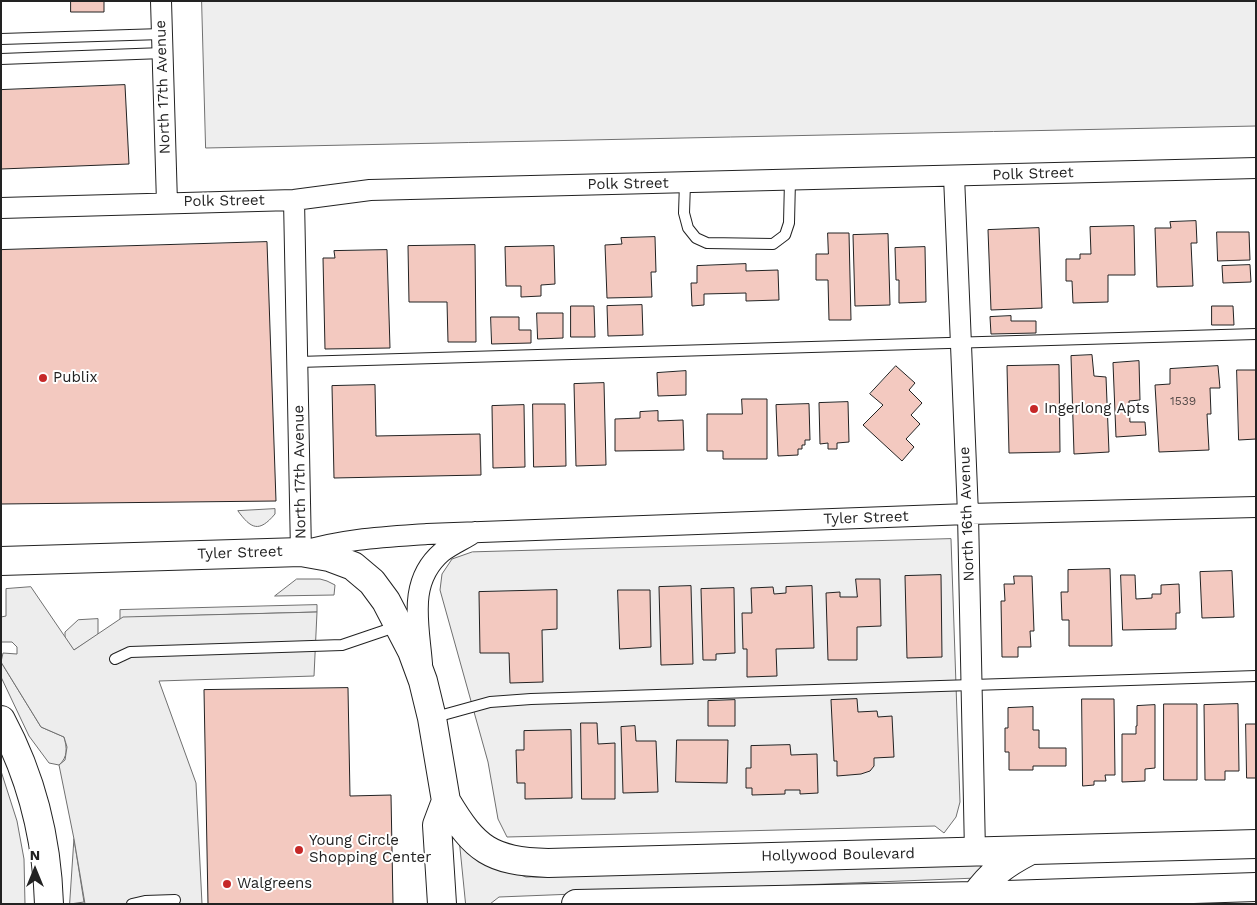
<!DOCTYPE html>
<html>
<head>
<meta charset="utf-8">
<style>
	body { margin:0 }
	#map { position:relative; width:1257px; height:905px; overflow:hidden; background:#fff; font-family:"Work Sans",sans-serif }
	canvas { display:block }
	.frame { position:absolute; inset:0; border:2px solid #222; pointer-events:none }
	.north { position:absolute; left:10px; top:845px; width:50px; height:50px; -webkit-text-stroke:4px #fff; paint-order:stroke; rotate:0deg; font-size:14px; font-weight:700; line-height:20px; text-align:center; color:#222 }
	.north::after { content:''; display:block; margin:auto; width:18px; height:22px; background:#222; clip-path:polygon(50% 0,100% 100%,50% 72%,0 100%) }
</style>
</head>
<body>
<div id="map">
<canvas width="1257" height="905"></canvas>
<div class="frame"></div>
<div class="north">N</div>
</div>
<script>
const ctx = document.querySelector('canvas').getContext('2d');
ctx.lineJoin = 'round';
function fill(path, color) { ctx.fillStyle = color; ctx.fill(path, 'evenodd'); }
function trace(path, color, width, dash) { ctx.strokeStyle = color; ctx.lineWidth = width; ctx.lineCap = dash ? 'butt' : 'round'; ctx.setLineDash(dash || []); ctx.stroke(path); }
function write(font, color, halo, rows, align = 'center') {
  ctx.font = font + ' "Work Sans",sans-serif'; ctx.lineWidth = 4; ctx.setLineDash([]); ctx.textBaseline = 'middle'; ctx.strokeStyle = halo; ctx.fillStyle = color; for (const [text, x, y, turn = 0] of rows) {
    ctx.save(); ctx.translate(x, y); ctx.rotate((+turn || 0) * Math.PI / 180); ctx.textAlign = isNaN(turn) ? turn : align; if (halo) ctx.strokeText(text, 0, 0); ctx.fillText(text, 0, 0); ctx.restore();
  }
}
const green = new Path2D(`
	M202,1H1256V126L206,148Z
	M275,509V514C259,533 251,529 238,511Z
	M951,539L960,802L956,817L944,833L935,826L507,837L498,819L488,762L440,590L442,574L452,559L472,552Z
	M297,579H320L327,581L335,585L334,595L275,596Z
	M317,605V612L136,617L120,626V610Z
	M98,619V635L74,650H65V632L78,620Z
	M1,662L41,727L64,737C67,748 68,757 59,765L49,763L29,736L1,677Z
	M1,771L17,821L24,859L25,904H1Z
	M74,839L84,902L70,904Z
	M460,845L492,864L526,877L995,862L977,878L499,897L490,904H466Z`);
fill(green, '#eee');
trace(green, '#6f6f6f', 1);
const parking = new Path2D(`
	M31,587L74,650L123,617L317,612L314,676L159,681L196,783L202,904H85L74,839L59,765L65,760L67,747L64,737L41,727L1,662L3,653L17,654V647L12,642H1V617L6,616V589Z`);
fill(parking, '#ededed');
trace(parking, '#6f6f6f', 1);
const building = new Path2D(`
	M71,1H104V12H71Z
	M125,85L129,164L1,169V90Z
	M1196,221L1197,243H1191L1193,286L1157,287L1155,228H1171L1170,222Z
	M1134,226L1135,275H1108V302L1073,303L1072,281H1066V259H1080V254H1091L1090,227Z
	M1039,228L1042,308L991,310L988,230Z
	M1217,232H1249L1250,260L1218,261Z
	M828,233H849L851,320H829L828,280H816V254H828Z
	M888,234L890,305L855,306L853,235Z
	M655,237L656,272H651L652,297L607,298L605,245L622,244L621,238Z
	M267,242L276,501L1,504V250Z
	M475,245L476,342H448L447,302H409L408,246Z
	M554,246L555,284L541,285V296L521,297V286H506L505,247Z
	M925,247L926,302L899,303V280H896L895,248Z
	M387,250L390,348L325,349L323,258H335L334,251Z
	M746,264V271L778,270L779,300L746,301V293L704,294V305L692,306L691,283H697V266Z
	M1250,265L1251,282L1223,283L1222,266Z
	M642,305L643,335L608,336L607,306Z
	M571,306H594L595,337H571Z
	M1212,306H1233L1234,325H1212Z
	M537,313H563V338L538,339Z
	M1011,316V321H1036V333L991,334L990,317Z
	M491,317H519V330H531V343L492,344Z
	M1092,355L1094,376L1106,377L1109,452L1074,454L1071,356Z
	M1139,361L1140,400L1129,401L1130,422H1145L1146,435L1116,437L1113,363Z
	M1059,365L1060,452L1009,453L1007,366Z
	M896,366L915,383L909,390L922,403L911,415L920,424L906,439L914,447L902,461L863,425L883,405L870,394Z
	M1218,366L1220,388H1210L1211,414H1207L1209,450L1159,452L1155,385L1170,384V369Z
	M1237,370H1256V439L1239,440Z
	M686,371V395L658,396L657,373Z
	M604,383L606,465L576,466L574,384Z
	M375,385L376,436L480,434L481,475L334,478L332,386Z
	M742,399H767V459H723V451H707V414H742Z
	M848,402L849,442L837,443V449H828V443L820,444L819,403Z
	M533,404H565L566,466L534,467Z
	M809,404L810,440H805V445H802V449H798V455L778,456L776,405Z
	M524,405L525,467L493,468L492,406Z
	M658,411V421L683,420L684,450L615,451V419L640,418V412Z
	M1110,569L1112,646H1069V620H1062L1061,592H1068V570Z
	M1232,571L1234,617L1202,618L1200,572Z
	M941,575L942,657L907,658L905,576Z
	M1121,575H1135L1136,599L1152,598V594H1161V585L1179,584L1180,613H1176V629L1123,630Z
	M1014,576H1032L1034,631H1030L1031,647H1018V657H1002L1001,601H1005L1004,584H1014Z
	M856,579H880L881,626L857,627V660H828L826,593L840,592V597H857Z
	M691,586L693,664L661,665L659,587Z
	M812,586L814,648L776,649L777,676L747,677V649H743L742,613H752L751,588L773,587L774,594L786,593V587Z
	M734,588L735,653L716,654V660H703L701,589Z
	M557,590V629L542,630L543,682L510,683L509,653H480L479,592Z
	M618,590H650L651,647L620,649Z
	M348,688L350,796L391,795L393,904H208L204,690Z
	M857,699L858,712L877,711L878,717L892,716L894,757L874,758V766L870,771L861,774L837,776V761H834L831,700Z
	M1082,699H1114L1115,775H1105L1106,781H1094V785L1083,786Z
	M735,700V726H708V701Z
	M1164,704H1197V780H1164Z
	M1238,704L1239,771H1225V780H1205L1204,705Z
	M1155,705V768L1145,769V781L1122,782V734H1136V726H1137V706Z
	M1033,707V730H1039V748H1066V766H1033V770H1009V752H1005V728H1008V708Z
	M581,723H597L598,744L615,743V799H582Z
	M1246,724H1256V778H1247Z
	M635,726L636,741H656L658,792L623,793L621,727Z
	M571,730L572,798L525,799V783H517L516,750H524V731Z
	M677,740H728L727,783L676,782Z
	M790,745L791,755L817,754L818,793L800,794V790H785V794L752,795V788H746V768H751V746Z`);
fill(building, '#f3c9c0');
trace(building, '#222', 1);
const lane = new Path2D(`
	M1,39L162,34
	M1,59L163,53
	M685,183L684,213L688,228L696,238L707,243L773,244L785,235L789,223L790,180
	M298,362L1256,334
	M115,659L130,652L342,645L398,626
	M432,718L490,702L531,699L1256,676
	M132,904L145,901L175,900`);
const street = new Path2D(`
	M161,1L167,203
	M954,176L968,514L975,852
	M294,200L301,552C342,539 385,537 427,534L968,514L1256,507
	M1,208L294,200L370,190L1256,168
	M422,664C419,624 407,582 442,552C452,544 465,539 475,532`);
const primary = new Path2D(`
	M1,561L301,552L329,557L353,566L372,582L386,601L412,651L423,681L432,718L446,801L437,825L442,904
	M1,720C31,776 47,840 49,904
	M446,801C475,850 491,861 548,863L1256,844
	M975,896C992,873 1004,864 1029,851
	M576,904L975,896L1256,887`);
trace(lane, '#222', 12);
trace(street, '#222', 22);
trace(primary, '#222', 30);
trace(lane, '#fff', 10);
trace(street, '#fff', 20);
trace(primary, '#fff', 28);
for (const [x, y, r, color] of [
	[43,378,5,"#c62828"],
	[1034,409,5,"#c62828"],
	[299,850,5,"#c62828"],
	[227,884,5,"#c62828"]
]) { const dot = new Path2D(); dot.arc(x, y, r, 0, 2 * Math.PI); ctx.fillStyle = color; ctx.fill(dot); trace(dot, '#fff', 2); }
write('12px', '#564c4a', null, [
	["1539",1183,401]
]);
write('15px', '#222', '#fff', [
	["North 17th Avenue",163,87,-92],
	["Polk Street",1033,174,-2],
	["Polk Street",628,184,-1],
	["Polk Street",224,201,-1],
	["North 17th Avenue",300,472,-91],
	["North 16th Avenue",967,514,-92],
	["Tyler Street",866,518,-2],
	["Tyler Street",240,553,-2],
	["Hollywood Boulevard",838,855,-1]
]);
write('15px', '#222', '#fff', [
	["Publix",53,378],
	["Ingerlong Apts",1044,409],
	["Young Circle",309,841],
	["Shopping Center",309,858],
	["Walgreens",237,884]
], 'left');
</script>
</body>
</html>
